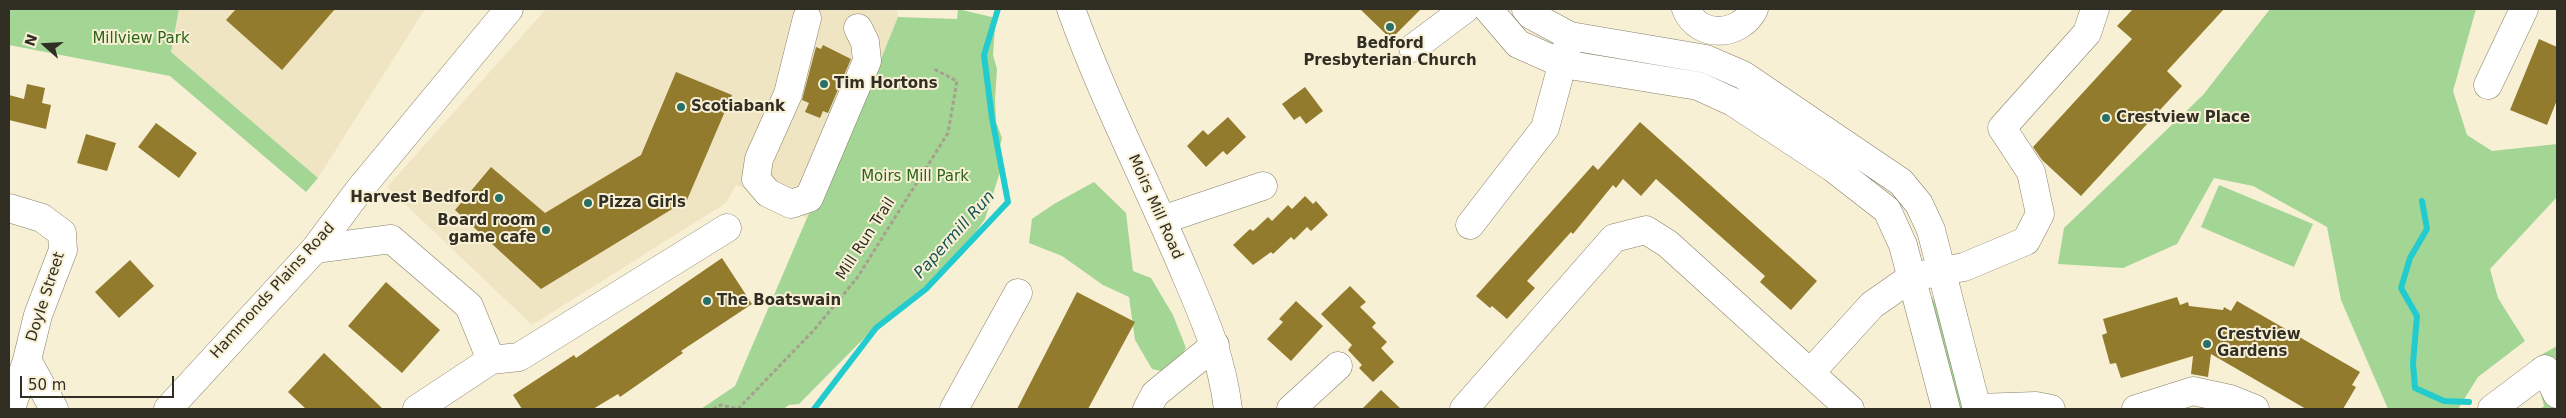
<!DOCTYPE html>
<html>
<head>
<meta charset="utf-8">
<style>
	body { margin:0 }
	#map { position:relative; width:2566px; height:418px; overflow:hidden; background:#f8f0d5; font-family:"DejaVu Sans",sans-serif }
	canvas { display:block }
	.frame { position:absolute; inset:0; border:10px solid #312e24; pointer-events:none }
	.north { position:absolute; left:20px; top:20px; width:50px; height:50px; -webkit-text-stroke:4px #f8f0d5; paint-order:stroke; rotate:289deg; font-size:14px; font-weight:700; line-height:20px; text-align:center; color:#312e24 }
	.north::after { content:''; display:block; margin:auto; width:18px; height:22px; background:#312e24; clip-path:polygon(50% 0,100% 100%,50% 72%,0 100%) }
	.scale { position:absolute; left:20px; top:376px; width:154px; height:22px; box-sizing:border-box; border:2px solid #312e24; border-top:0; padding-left:6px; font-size:15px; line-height:18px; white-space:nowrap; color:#312e24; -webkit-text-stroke:4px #f8f0d5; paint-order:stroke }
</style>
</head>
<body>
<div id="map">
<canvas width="2566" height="418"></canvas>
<div class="frame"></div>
<div class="north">N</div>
<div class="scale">50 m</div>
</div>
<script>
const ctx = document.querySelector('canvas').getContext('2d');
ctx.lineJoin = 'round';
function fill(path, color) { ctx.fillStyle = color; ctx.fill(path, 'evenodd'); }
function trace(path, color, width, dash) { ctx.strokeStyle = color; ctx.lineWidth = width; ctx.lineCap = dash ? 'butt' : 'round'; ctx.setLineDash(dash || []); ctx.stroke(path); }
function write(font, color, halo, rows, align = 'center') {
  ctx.font = font + ' "DejaVu Sans",sans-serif'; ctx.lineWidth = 4; ctx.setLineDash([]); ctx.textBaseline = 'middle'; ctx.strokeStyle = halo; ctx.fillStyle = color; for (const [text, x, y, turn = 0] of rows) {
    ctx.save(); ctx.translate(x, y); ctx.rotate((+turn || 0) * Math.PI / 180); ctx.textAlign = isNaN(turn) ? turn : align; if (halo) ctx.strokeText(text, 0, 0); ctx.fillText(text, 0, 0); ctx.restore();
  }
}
fill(new Path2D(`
	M179,9H425L318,178L171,52Z
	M546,9H897L898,17L874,76L807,218L736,185L726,203L532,325L387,187Z`), '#f0e5c3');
fill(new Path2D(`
	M9,9H179L171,52L318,178L306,192L170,76L9,45Z
	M958,9L996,18L994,40L993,55L997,69L995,99L996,122L1002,138L999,150L1001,169L985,219L957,258L894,313L881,321L799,404L789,405L783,409H701L735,386L807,218L874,76L898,17L957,19Z
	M2270,9H2476L2453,91L2467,135L2492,151L2557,144V197L2490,269L2498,298L2525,341L2478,377L2458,409H2388L2341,300L2327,227L2253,186L2214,178L2177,244L2123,268L2058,264L2064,228L2203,95Z
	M1094,182L1126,213L1133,271L1151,278L1173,315L1186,348L1169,373L1152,369L1135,340L1129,297L1103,285L1062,256L1029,243L1032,219L1054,204Z
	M2219,185L2313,224L2294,267L2201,227Z
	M1932,297L1940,313L1967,409H1958L1929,300Z
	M2557,346V409H2540L2544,406L2532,360Z`), '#a3d595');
trace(new Path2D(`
	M2422,201L2427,229L2410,258L2401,288L2417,316L2413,363L2415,388L2444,401L2469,402
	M814,409L876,328L926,289L1008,202L992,118L984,55L998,9`), '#22cbce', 6);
fill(new Path2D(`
	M236,9H335L282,70L226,20Z
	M1360,9H1421L1391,39Z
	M2133,9H2224L2167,71L2182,86L2081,196L2042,160L2033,147L2132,39L2117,26Z
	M2539,39L2557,47V100L2547,125L2510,110Z
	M823,45L851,59L828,113L823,111L820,118L805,112L809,103L802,100L816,47L821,49Z
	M676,72L732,95L687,200L541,289L455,210L491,167L545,213L641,155Z
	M27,84L45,88L42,103L51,105L46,129L9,120V95L24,99Z
	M1305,87L1323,111L1306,124L1300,116L1294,120L1282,104Z
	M1228,117L1246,137L1227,155L1223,151L1206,167L1187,146L1203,130L1208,135Z
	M1640,122L1817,281L1791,310L1760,282L1765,276L1656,179L1641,196L1623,179L1616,188L1613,185L1573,234L1571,232L1527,281L1535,288L1507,319L1492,306L1490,308L1476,296L1593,165L1598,170Z
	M156,123L197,153L179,178L138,147Z
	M86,134L116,143L107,171L77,163Z
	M1305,196L1313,204L1316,201L1328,215L1311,231L1307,227L1294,240L1291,237L1273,254L1271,252L1253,265L1233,245L1250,229L1253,231L1268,217L1272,221L1288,205L1292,209Z
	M722,258L752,304L681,351L683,353L620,397L618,394L593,409H522L513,395L574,355L576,358Z
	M130,260L154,286L119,318L95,292Z
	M386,282L440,330L402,373L348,326Z
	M1350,286L1366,302L1360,307L1376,323L1372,327L1387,342L1381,348L1394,362L1373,382L1359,368L1362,365L1348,350L1352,345L1321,314Z
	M1077,292L1135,322L1088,409H1017Z
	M2177,297L2180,305L2188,302L2189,306L2223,310L2224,307L2231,311L2237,301L2360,372L2352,385L2356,387L2343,409H2306L2211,354L2208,377L2191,374L2193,356L2121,378L2116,363L2110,364L2102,335L2107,333L2103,319Z
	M1296,301L1323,326L1291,361L1267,339L1283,322L1279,319Z
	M324,353L383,409H306L288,392Z
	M1381,390L1401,409H1362Z`), '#927b2c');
const minor = new Path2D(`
	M1071,9C1102,95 1143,175 1179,259C1201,311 1221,352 1228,409
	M1488,9L1518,44L1563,64L1698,86L1733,102L1833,168L1887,210L1903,245L1946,409
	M1526,9L1531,15L1570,36L1706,59L1743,75L1901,182L1919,204L1931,230L1977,409
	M1686,9C1699,40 1741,36 1754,9
	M807,18L788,94L759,159L756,179L768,193L791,204L809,198L867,61L865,42L858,28
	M1413,48L1465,9
	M2488,85L2524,9
	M9,208L42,218L62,233L63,250L38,315L27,360L54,409
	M1162,220L1263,186
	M1470,225L1545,128L1567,47
	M315,249L391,239L469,306L491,360L417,409
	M491,360L519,357L727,228
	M1811,372L1872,305L1912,277L1964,267L2026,241L2040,214L2031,172L2002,128L2087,33L2095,9
	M1977,408L2036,406L2051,409
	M11,409L27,360
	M954,409L1018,293
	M1147,409L1155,394L1215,345
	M1291,409L1338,366
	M1464,409L1614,238L1646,230L1668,244L1850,409
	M2136,409L2193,391L2230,399L2255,409
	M2492,409L2545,369L2557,394`);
const major = new Path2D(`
	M168,409L315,249L360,189L509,9`);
trace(minor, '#877f67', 29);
trace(major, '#877f67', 29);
trace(new Path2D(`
	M713,409L721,405L738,409
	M738,409L814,330L857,278L948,133L957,81L932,68`), '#a6a08c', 3, [4, 2.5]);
trace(minor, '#fff', 28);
trace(major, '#fff', 28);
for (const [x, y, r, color] of [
	[1390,27,5,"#286f65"],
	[824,84,5,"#286f65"],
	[681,107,5,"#286f65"],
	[2106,118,5,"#286f65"],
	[499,198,5,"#286f65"],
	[588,203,5,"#286f65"],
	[546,230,5,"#286f65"],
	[707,301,5,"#286f65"],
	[2207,344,5,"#286f65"]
]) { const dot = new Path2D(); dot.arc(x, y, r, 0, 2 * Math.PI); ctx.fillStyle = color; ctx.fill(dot); trace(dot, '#f8f0d5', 2); }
write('15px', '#2a6416', '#f8f0d5', [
	["Millview Park",141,39],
	["Moirs Mill Park",915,177]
]);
write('bold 15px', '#312e24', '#f8f0d5', [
	["Bedford",1390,44,"center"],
	["Presbyterian Church",1390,61,"center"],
	["Tim Hortons",834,84],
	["Scotiabank",691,107],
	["Crestview Place",2116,118],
	["Harvest Bedford",489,198,"right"],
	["Pizza Girls",598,203],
	["Board room",536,221,"right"],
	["game cafe",536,238,"right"],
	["The Boatswain",717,301],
	["Crestview",2217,335],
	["Gardens",2217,352]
], 'left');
write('15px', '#312e24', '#f8f0d5', [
	["Moirs Mill Road",1155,207,66],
	["Mill Run Trail",866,239,-57],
	["Hammonds Plains Road",273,291,-48],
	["Doyle Street",46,297,-72]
]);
write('italic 16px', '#145455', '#f8f0d5', [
	["Papermill Run",955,235,-48]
]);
</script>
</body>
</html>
